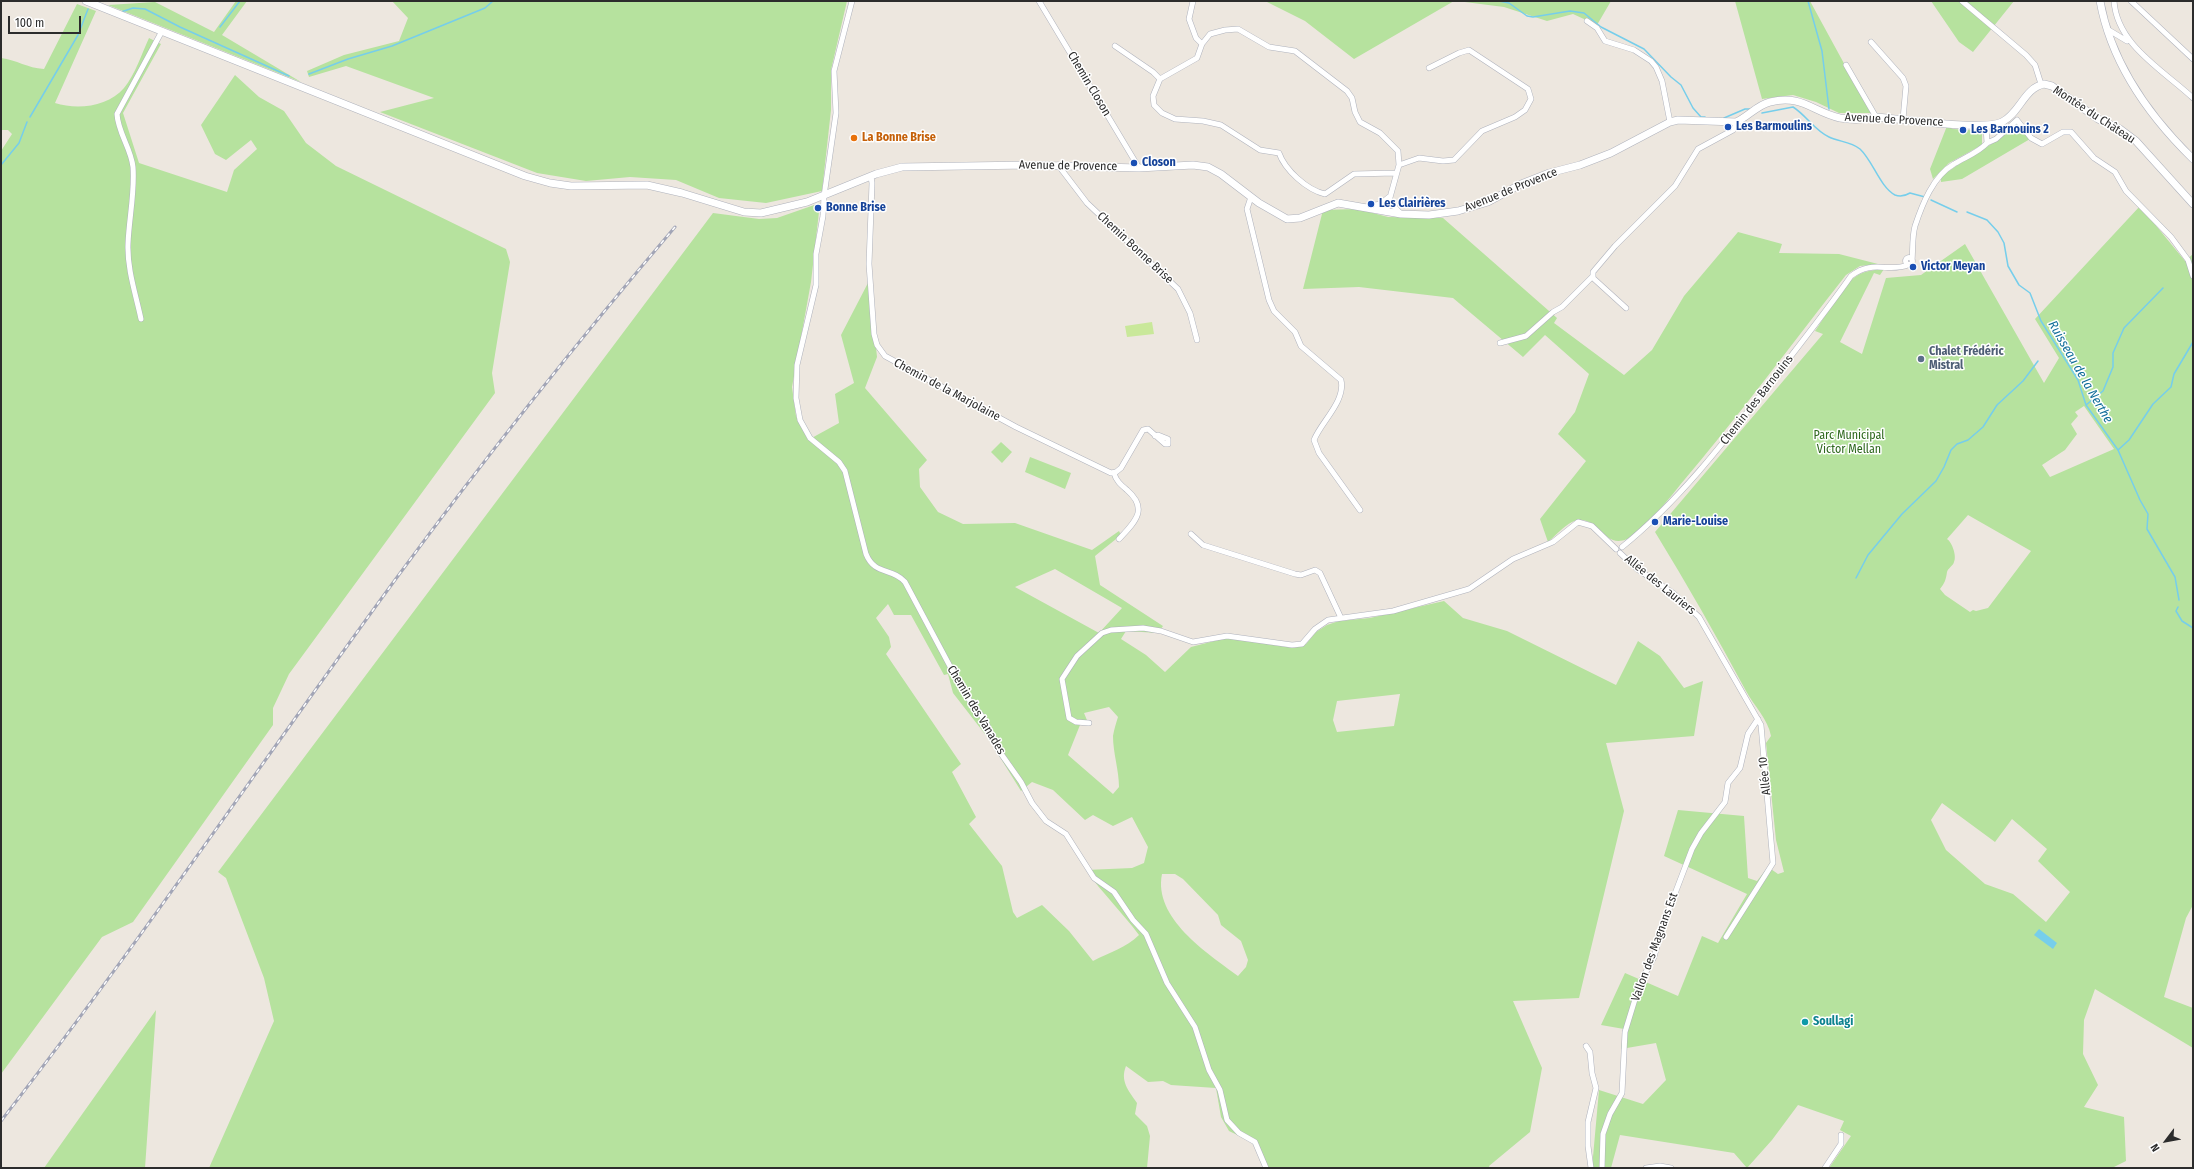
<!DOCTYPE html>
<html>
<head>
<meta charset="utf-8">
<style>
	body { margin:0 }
	#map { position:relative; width:2194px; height:1169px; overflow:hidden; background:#ede7df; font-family:"Fira Sans Condensed",sans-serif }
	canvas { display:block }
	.frame { position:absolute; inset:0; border:2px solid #2c2c2c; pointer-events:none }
	.north { position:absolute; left:2146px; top:1121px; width:40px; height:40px; -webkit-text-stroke:3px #fff; paint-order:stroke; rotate:238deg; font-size:11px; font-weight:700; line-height:16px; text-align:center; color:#2c2c2c }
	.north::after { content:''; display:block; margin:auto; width:14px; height:18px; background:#2c2c2c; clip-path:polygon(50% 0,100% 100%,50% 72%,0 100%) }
	.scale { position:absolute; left:8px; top:16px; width:73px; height:18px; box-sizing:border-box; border:2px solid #2c2c2c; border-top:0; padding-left:5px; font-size:12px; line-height:14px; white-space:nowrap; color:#2c2c2c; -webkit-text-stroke:3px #fff; paint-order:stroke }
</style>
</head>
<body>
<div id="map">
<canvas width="2194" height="1169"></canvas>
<div class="frame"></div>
<div class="north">N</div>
<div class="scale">100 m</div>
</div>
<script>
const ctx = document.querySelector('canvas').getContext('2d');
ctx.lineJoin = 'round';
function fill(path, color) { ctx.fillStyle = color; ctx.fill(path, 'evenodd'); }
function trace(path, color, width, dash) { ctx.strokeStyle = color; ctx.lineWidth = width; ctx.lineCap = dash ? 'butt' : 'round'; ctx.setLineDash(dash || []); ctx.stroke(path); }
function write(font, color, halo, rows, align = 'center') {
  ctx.font = font + ' "Fira Sans Condensed",sans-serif'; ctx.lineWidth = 3; ctx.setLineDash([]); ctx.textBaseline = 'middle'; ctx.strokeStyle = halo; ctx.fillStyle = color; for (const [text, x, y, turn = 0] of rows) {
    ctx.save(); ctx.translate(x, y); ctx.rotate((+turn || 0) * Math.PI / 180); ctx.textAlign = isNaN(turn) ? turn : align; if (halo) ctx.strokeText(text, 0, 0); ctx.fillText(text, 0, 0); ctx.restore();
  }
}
fill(new Path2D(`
	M236,1H247L222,35L301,82L108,5L155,2L214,32Z
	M392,1H847L831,70V110L822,191L766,203L719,198L676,180L630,177L586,181L537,173L380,112L434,98L346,66L309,77L307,71L344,55L399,41L408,18Z
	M1265,1H1454L1354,59L1305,21Z
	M1457,1H1611L1597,25L1573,14L1547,21L1504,7Z
	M1735,1H1810L1871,113H1839L1816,102L1793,95L1762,99Z
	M1931,1H2014L1973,52L1959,42Z
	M77,4L96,11L55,103C77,110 108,107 124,88C135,75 142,53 149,38L161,44L123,113L139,163L227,192L234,170L257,149L251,140L226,160L215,154L201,125L235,75L259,97L284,111L306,143L336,166L506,249L510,262L492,373L495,393L289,674L273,708V725L133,922L102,937L1,1074V151L12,134L8,130H1V58C17,60 27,68 44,69Z
	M2017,123L2030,139L1962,179L1941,182V177C1966,157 1995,146 2017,123Z
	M1947,126L1953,129L1982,131V145L1949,163L1933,179L1930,169Z
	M820,203L811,282L792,387L796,416L808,440L839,423L835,394L854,383L841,335L869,281L877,357L865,388L927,460L919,469L920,487L938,512L963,524L1015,523L1092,550L1119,531L1121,535L1095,556L1100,585L1163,626L1158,633L1126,631L1121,639L1146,655L1165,672L1191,647L1226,638L1294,648L1306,644L1316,632L1327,625L1339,621L1370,618L1444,601L1463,618L1507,631L1616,685L1638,641L1660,656L1684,688L1703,681L1694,736L1606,743L1624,811L1579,998L1513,1001L1542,1068L1530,1132L1489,1166L1490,1168H1264L1254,1143L1229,1131L1221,1117L1216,1088L1171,1085L1163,1081L1148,1082L1126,1066C1120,1081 1128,1090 1137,1103L1135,1114L1147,1126L1150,1136L1147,1168H209L274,1021L264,978L226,878L218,872L713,213L759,219L777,218ZM1055,569L1122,608L1099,633L1015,587ZM888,604L894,615H911L944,675L948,674L953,693L988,738L1021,791L1032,782L1053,790L1085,820L1093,815L1113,826L1132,817L1148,847L1144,863L1132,868L1086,870C1102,893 1122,912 1139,935C1126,948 1110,952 1093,961L1069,931L1042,905L1017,918L1013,912L1002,866L969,824L976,817L952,772L961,764L886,654L891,647L889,637L876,618ZM1400,694L1394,726L1337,732L1333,720L1337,701ZM1109,707L1118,717C1116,723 1114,730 1113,736C1113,753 1119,770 1119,787L1113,794L1068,755L1080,725H1089L1084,713ZM1162,874H1175L1183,879L1218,915L1221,925L1241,941L1248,960L1246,967L1238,976C1207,953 1153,918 1162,874Z
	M2140,206L2185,261L2193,254V905L2186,918L2164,997L2193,1008V1048L2095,989L2084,1020L2083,1054L2098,1085L2084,1107L2124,1117L2126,1161L2112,1168H1829L1851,1136L1840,1130L1844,1121L1798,1105L1772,1140L1747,1168L1734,1153L1620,1135L1611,1168H1592L1599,1090L1643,1104L1666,1080L1656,1043L1621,1049L1624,1029L1601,1025L1625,973L1678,996L1702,936L1718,943L1747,894L1664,856L1678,810L1744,816L1748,878L1757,881L1768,867L1778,874L1784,872L1776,840L1766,743L1771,736C1768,719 1754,706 1746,691C1717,637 1687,584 1655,532L1823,334L1815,331C1826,316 1844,281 1860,274C1868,270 1876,270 1884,269L1880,275L1874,273L1840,342L1862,354L1886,278L1921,275L1965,244L2044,383L2059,358L2035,319ZM2084,406L2114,449L2050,477L2042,465L2065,450L2077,434L2071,424L2078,416L2075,412ZM1968,515L2031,551L1988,608L1976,611L1973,610L1970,612L1945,595L1940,589C1945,583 1946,579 1947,572C1948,568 1953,566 1954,562C1957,556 1952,542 1947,539ZM1942,803L1995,842L2012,819L2047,849L2038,861L2070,892L2046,922L2013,894L1985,884L1946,850L1931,820Z
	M1358,209L1388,217L1443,218L1557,318L1554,323L1624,375L1652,350L1684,296L1738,232L1782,244L1779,253L1839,254L1878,264L1860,266L1846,275C1791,345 1738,417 1680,485C1671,497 1640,534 1627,539C1602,550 1598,511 1572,522C1564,526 1555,536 1548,542L1540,519L1586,461L1558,434L1575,412L1589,374L1545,335L1523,357L1453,298L1359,287L1303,289L1323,210Z
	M1001,442L1012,452L1002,463L991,452Z
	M1030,457L1071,473L1065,489L1025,472Z
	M156,1010L145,1168H44Z`), '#b6e29e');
fill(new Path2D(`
	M1152,322L1154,334L1127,337L1125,326Z`), '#c9e89a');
fill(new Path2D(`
	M2039,929L2057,943L2053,949L2034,935Z`), '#76ceeb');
trace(new Path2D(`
	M1499,1L1509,3L1527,16L1533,17L1570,11L1584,13L1601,27L1644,49L1671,77L1681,85L1693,108L1701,117H1705
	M1808,1L1822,51L1829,109
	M121,12L133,8L145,9L180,27L289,76
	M220,27L240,1
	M309,74L348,59L392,46L485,8L493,1
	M1762,113L1793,107C1806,115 1815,131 1829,137C1839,142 1850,141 1860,149C1873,161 1880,187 1895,195C1900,197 1905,196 1910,193L1925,197
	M30,117L78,35L88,9
	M1724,118L1745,109H1750
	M1,165L19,143L27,122
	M1931,200L1957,212
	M1967,212L1987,220L1998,232L2004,243L2008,266L2019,285L2030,293L2041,321L2078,380L2086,405L2118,450L2140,500L2148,514L2147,529L2175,577L2179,600
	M2086,405L2103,391L2113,367V353L2124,328L2163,288
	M2118,450L2129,440L2153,404L2171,387L2174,374L2193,342
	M1856,578L1868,555L1902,514L1936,481L1944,467L1951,450L1957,444L1968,440L1983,427L1997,405L2023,381L2038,361
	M2178,607L2176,611L2182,621L2193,628`), '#76ceeb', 1.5);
const street = new Path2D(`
	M852,1L834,71L836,113L824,196L823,216L816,254V285L797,365L796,398L800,420L810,438L839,462L845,471L866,554C875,576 892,567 905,582L952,670L967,697L985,720L997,748L1021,782L1032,803L1046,821L1066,834L1094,878L1114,892L1133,920L1146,934L1167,983L1195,1027L1209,1070L1220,1090L1227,1120L1239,1133L1255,1142L1266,1168
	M1039,1L1139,168
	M1193,1L1189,19L1196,38L1202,44
	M1962,1L2026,55L2035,65L2041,84
	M2114,1C2117,45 2163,70 2193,98
	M2131,1L2193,59
	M1587,21L1597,28L1605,41L1634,50L1651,61L1656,67L1662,81L1670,122
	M2107,29L2127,41
	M1871,42L1903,78L1906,86L1903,119
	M1115,46L1153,72L1160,79
	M1846,65L1876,117
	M1987,143L1996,139L2017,120L2031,138L2042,144L2063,132H2071L2094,158L2115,172L2126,191L2171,237L2188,260L2193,276
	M1058,165L1087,203L1178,289L1190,313L1197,340
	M1399,165L1419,158L1443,161L1454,160L1482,131L1515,117L1525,110L1531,99L1528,89L1469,50L1459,53L1429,68
	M871,177L872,183L869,264L874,334L877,345L885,356L1016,427L1111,473L1116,472L1121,468L1143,430L1148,429L1165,444H1168V439L1158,435L1155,436
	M1251,197L1247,209L1269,300L1274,311L1295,332L1301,346L1341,380C1346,401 1321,422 1314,440L1319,453L1360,510
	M1390,199L1391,203L1400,213
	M1366,207L1380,204L1389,197
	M1386,212L1399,165L1398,151L1380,133L1360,122L1355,112L1352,98L1347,91L1295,51L1269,47L1238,29L1225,30L1210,34L1202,44L1197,58L1160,79L1153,96L1154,105L1162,113L1175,119L1203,121L1221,125L1260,150L1279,153C1285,170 1307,190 1325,194L1354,174L1395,173
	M1905.5 261a3.5 3.5 0 1 1 7 0a3.5 3.5 0 1 1-7 0Z
	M1912,261C1913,250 1912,237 1915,226C1922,205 1933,176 1954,164C1965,157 1978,153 1987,143L1986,126
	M1626,308L1593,278V272L1615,246L1675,186L1698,149L1733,130L1739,121
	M141,319C136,295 127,269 128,244C129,218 135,192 133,167C131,148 118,133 117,114L162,31
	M1500,343L1526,336L1553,312L1562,307L1593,276
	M1114,473C1116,481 1121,485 1127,490C1149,509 1135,522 1119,539
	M1191,534L1203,545L1295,574L1301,575L1315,570L1320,573L1341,618
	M1622,547C1679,501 1725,441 1770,383C1797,348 1825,313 1851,276C1873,259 1888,273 1908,265
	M1620,553L1637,569L1673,593L1699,617L1761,725L1773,863L1726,937
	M1089,723L1076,722L1069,718L1062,679L1077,656L1102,633L1111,630L1143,628L1161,631L1193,642L1227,636L1292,645L1302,644L1315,629L1328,620L1393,611L1469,589L1513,559L1553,542L1578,522L1592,526L1616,549
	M1586,1046L1590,1052L1592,1073L1596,1088L1588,1122V1146L1591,1168
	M1602,1168L1603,1134L1610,1114L1622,1093L1625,1032L1640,983L1654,957L1663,925L1692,849L1701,833L1725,802L1728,783L1740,768L1748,734L1758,719
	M1646,1168L1660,1166L1671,1168
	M1825,1168L1841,1144V1135`);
const secondary = new Path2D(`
	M86,1L525,176L550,183L571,186L647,185L682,193L744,212L761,213L807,202L876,174L902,167L1028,165L1139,168L1193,165L1208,167L1221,174L1259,203L1287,219L1300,218L1338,203L1401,214L1429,215L1458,211L1488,202L1521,184L1549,173L1580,165L1611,153L1670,122L1678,120L1736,122C1748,117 1757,105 1770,102C1802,94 1813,112 1840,118C1851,120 1866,120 1876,117C1901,119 1984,131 2002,122C2020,113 2024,88 2044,84L2052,86L2098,119L2120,129L2136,141L2193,204
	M2100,1C2111,62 2149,116 2193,159`);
trace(street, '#afb2bc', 6);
trace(secondary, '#afb2bc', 8);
trace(street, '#fff', 5);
trace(secondary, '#fff', 7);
const rail = new Path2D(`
	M1,1121C138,945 263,760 395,580C484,459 577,342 675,227`);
trace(rail, '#a2a5b6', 3);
trace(rail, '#fff', 1.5, [4.5]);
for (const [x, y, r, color] of [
	[1728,127,4,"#1a4fb4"],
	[1963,130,4,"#1a4fb4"],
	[854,138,4,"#e8710a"],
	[1134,163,4,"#1a4fb4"],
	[1371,204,4,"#1a4fb4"],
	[818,208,4,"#1a4fb4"],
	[1913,267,4,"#1a4fb4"],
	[1921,359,4,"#5c6f8a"],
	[1655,522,4,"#1a4fb4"],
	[1805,1022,4,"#0f9aa8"]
]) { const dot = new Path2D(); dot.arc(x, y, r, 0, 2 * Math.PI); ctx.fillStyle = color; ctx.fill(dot); trace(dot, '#fff', 1.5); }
write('12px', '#2c2c2c', '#fff', [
	["Chemin Closon",1089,84,59],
	["Montée du Château",2094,115,33],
	["Avenue de Provence",1894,120,3],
	["Avenue de Provence",1068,166,1],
	["Avenue de Provence",1511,190,-22],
	["Chemin Bonne Brise",1135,248,43],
	["Chemin de la Marjolaine",947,390,28],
	["Chemin des Barnouins",1757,400,-52],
	["Allée des Lauriers",1660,585,39],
	["Chemin des Vanades",976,710,59],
	["Allée 10",1765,776,-96],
	["Vallon des Magnans Est",1655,947,-70]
]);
write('bold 12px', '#164399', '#fff', [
	["Les Barmoulins",1736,127],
	["Les Barnouins 2",1971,130],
	["Closon",1142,163],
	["Les Clairières",1379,204],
	["Bonne Brise",826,208],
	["Victor Meyan",1921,267],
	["Marie-Louise",1663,522]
], 'left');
write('bold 12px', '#c56008', '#fff', [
	["La Bonne Brise",862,138]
], 'left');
write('bold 12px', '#4e5e75', '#fff', [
	["Chalet Frédéric",1929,352],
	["Mistral",1929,366]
], 'left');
write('12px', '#2e681d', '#fff', [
	["Parc Municipal",1849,436],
	["Victor Mellan",1849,450]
]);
write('bold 12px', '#0d838f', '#fff', [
	["Soullagi",1813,1022]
], 'left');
write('italic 13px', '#126e9a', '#fff', [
	["Ruisseau de la Nerthe",2080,372,60]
]);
</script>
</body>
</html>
